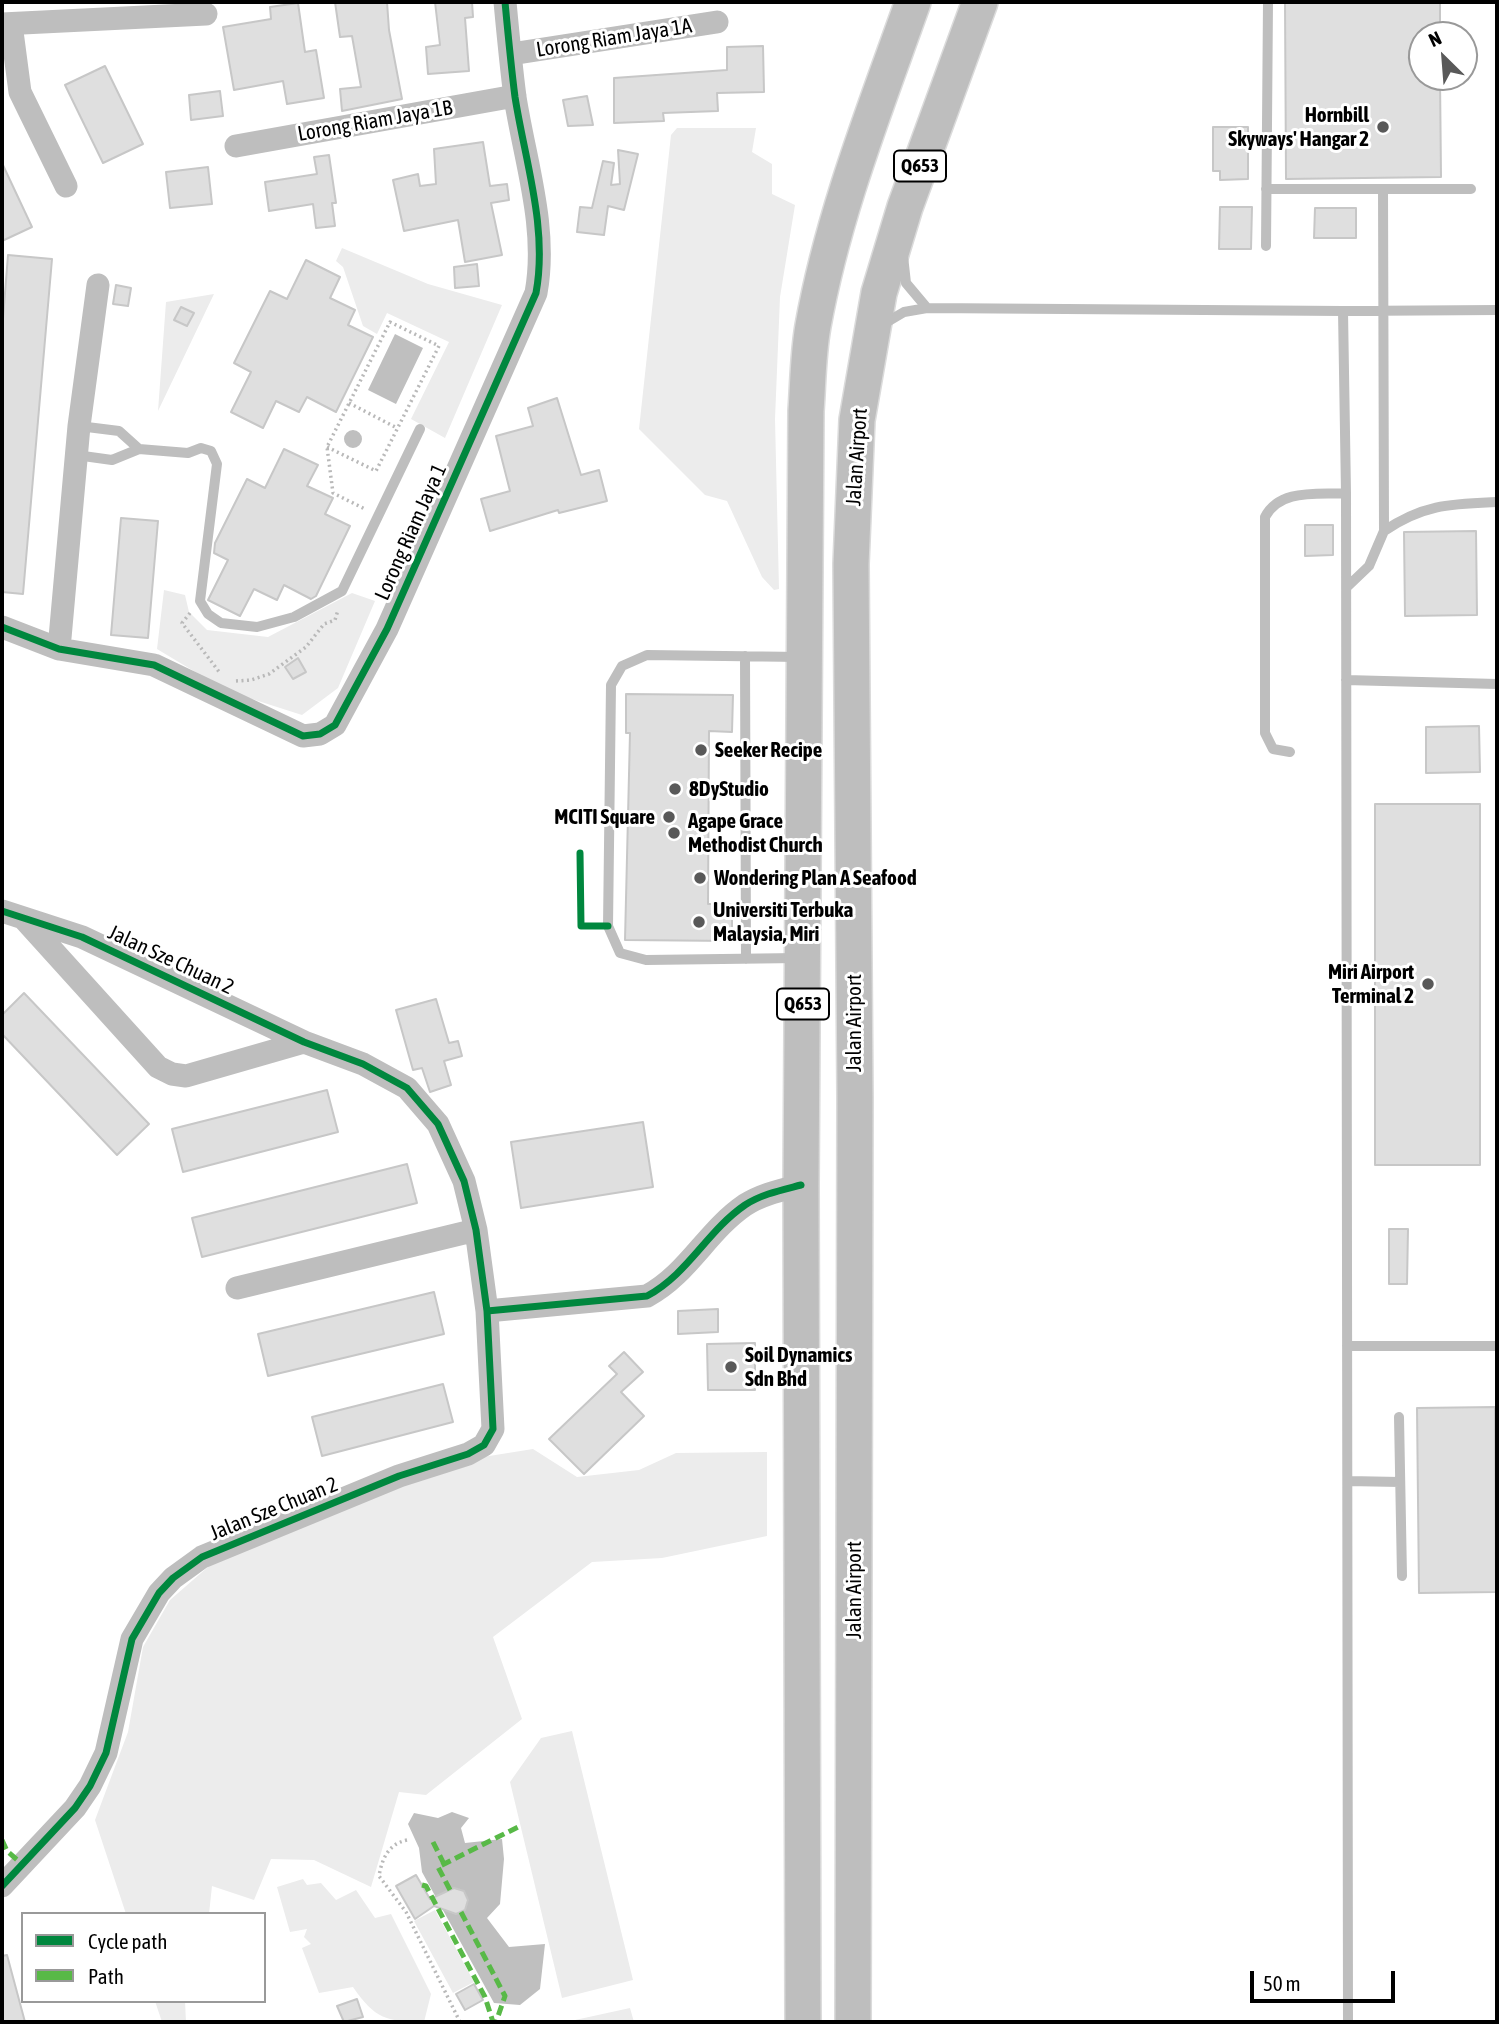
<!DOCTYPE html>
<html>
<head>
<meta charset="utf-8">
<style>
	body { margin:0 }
	#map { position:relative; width:1499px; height:2024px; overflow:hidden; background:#fff; font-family:"Asap Condensed",sans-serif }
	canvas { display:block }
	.frame { position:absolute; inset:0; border:4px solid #000; pointer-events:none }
	.legend { position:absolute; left:21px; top:1912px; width:245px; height:91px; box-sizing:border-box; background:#fff; border:2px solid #999; margin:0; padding:9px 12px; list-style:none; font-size:21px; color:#000 }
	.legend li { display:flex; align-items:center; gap:14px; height:35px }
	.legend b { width:35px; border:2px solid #999 }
	.north { position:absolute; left:1408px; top:21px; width:70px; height:70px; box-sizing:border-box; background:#fff; border:2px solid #999; border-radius:50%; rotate:335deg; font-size:19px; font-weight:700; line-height:28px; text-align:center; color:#000 }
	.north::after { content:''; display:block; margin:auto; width:24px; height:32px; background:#595959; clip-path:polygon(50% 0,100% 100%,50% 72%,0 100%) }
	.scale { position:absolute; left:1250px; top:1971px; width:145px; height:32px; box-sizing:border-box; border:4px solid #000; border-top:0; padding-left:9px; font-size:21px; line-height:24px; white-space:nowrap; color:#000; -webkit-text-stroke:5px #fff; paint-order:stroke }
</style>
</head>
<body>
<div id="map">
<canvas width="1499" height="2024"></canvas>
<div class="frame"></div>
<ul class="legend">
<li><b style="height:9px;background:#00873e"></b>Cycle path</li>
<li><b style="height:9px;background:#58b947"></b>Path</li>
</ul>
<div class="north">N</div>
<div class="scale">50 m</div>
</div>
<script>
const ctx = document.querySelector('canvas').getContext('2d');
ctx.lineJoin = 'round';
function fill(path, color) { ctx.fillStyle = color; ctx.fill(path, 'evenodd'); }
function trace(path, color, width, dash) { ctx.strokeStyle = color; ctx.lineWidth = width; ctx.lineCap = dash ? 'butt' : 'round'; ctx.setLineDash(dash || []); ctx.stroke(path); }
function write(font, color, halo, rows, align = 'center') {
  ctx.font = font + ' "Asap Condensed",sans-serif'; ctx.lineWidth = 6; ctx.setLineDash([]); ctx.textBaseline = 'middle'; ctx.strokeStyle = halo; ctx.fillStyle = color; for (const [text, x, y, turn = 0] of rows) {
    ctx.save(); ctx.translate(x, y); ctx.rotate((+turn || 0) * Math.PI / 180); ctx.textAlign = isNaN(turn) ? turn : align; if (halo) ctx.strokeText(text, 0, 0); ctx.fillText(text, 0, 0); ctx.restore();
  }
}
fill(new Path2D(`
	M677,128H756L752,152L772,164V194L795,205L780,297L775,419L779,589L774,590L762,577L727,501L705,495L639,429L671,135Z
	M342,248L428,284L502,305L445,438L411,419L449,342L387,313L377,334L363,326L343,267L336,261Z
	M214,294L158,411L166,302Z
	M164,590L185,595L189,612L207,630L268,637L352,593L375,601L338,688L302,715L227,691L157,649Z
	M533,1449L577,1477L639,1470L676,1453L767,1452V1536L662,1558L592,1562L493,1637L522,1719L426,1795L399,1792L371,1887L314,1860L271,1859L254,1900L212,1886L209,1914H126L95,1820L128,1732L143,1647L170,1600L216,1560L403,1482L483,1457Z
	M572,1731L633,1980L562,1998L510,1782L541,1738Z
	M303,1879L307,1885L321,1883L336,1900L356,1890L375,1918L391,1914L431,1994L424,2022C387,2022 375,2019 353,1987L319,1993L302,1948L311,1944L304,1937L307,1929L290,1932L277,1887Z
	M435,1910L474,1982L453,1993L414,1921Z
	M155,2001H185L186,2022H162Z
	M630,2008L634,2022H566Z`), '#ececec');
fill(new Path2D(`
	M395,334L423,348L396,404L368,390Z
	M344 439a9 9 0 1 1 18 0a9 9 0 1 1-18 0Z
	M452,1812L469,1818L461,1828L465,1843L502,1839L504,1859L500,1904L487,1918L509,1947L545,1944L540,1989L520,2005L494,2003L422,1872L419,1848L408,1824L414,1813L438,1818Z`), '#bfbfbf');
const building = new Path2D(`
	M335,2H387L389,30L402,99L342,111L340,89L361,87L352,36L340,37Z
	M435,2H472L473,17L465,18L469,71L428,74L426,47L440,45Z
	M1285,2H1440V35H1422V77H1440L1441,177L1286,179Z
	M298,3L305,52L316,50L324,98L287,104L283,81L234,90L223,27L271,19L270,7Z
	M763,46L764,92L717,93L718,111L663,113L664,121L614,123V78L727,70V47Z
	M105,66L143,144L103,163L65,85Z
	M220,91L223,116L191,120L189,95Z
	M587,96L593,125L568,126L563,100Z
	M1213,127H1248V179L1220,180V171H1213Z
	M483,142L490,186L507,184L509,200L491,203L502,255L465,262L458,220L404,231L393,180L418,174L420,186L436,184L434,149Z
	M618,150L638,154L624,210L608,206L604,235L577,232L580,207L592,208L603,161L614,163L611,185L620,184Z
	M329,155L336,203H332L335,226L316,228L313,204L269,211L265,182L317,174L314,157Z
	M2,163L32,227L2,241Z
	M208,167L212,204L170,208L166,172Z
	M1220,207H1252L1251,249H1219Z
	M1315,208H1356V238H1314Z
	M8,255L52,259L23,594L2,592V331Z
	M306,260L340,277L330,298L355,310L348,325L373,337L336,412L307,397L299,412L276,401L263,428L231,412L251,372L234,363L270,291L287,299Z
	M477,264L479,286L455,288L454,267Z
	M116,285L131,288L128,306L113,304Z
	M181,307L194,313L187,326L174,320Z
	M557,398L581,475L599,470L607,501L559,513L558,510L490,531L481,499L510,491L496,436L533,426L528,408Z
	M284,449L318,465L307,486L333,498L325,514L350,526L316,596L311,599L284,585L277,600L254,589L240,616L208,600L228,560L214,553L215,543L247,479L265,488Z
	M121,518L158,521L148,638L111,635Z
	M1305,525H1333V555L1305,556Z
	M1476,531L1477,615L1405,616L1404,532Z
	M298,658L306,672L293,679L285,667Z
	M626,694L733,695L732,732L709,731L708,904H732V941L625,940L630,733H626Z
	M1479,726L1480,772L1426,773V727Z
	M1375,804H1480V1165H1375Z
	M24,993L149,1124L117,1155L2,1034V1015Z
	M436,999L449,1043L458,1041L462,1056L444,1061L451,1085L430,1092L422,1068L413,1070L396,1010Z
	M327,1090L338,1132L183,1172L172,1129Z
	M643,1122L653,1187L521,1208L511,1142Z
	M407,1164L417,1203L202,1257L192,1218Z
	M1389,1229H1408L1407,1284H1389Z
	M434,1292L444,1334L268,1376L258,1334Z
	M718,1309V1332L678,1334V1311Z
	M755,1343V1390H708L707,1344Z
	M624,1352L643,1372L621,1392L644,1416L584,1474L549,1439L617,1374L609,1366Z
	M443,1384L453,1422L322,1456L312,1417Z
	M1495,1407L1496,1592L1419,1593L1417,1408Z
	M416,1875L430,1899L454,1888L464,1891L468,1900L465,1910L456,1914L434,1906L415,1919L396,1886Z
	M7,1955L25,2022H2V1956Z
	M474,1984L483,2000L465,2010L456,1994Z
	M357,1999L363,2017L344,2022L337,2006Z`);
fill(building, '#dfdfdf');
trace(building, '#c7c7c7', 2);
const primary = new Path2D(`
	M803,2022L801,1185L806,411C808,383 808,354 813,326C833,214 875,109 913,2
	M853,2022L855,1098L851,564L857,420L879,293L905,207L980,2`);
trace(primary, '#dbdbdb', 38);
trace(new Path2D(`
	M349,403L397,428
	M327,447L376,471L439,346L390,322L327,447L333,493L365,509
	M190,613L182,623L220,673
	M236,681L251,680L269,674L306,647L324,624L335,620L338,610
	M407,1840C388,1844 382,1859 379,1876L406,1912L460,2022`), '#b9b9b9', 3.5, [2, 3.5]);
trace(new Path2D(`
	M1266,189H1471
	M1266,246L1268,2
	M903,256L906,283L927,308
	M1343,311L1497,310
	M882,325L904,312L927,308L1343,311L1346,493C1318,495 1280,488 1265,517V733L1273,749L1290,752
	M79,426L119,431L139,449
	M76,455L112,460L139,449L188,453L201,448L211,451L217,464L200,601L208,614L221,623L257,627L294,617L342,591L420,429
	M1346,493L1348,2022
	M1384,531C1424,504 1451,504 1497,502
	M1347,587L1369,566L1384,531L1383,189
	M745,656L746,959
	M1346,680L1497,684
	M798,958L646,960L620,953L608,926L611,685L622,666L647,655L801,657
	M1347,1346H1497
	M1399,1417L1402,1576
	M1348,1481L1400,1482`), '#bebebe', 10);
trace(new Path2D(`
	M2,24L206,14
	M11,24L20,92L66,186
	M511,54L717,22
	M236,146L515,96
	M2,627L59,649L154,665L303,736L320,734L335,725L387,629L536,293C548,228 525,161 515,97C511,66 508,34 505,2
	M59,649L79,426L98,285
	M2,911L82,937L304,1042L363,1064L407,1088L438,1124L464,1181L476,1230L487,1311
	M25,920L158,1067L172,1074L186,1076L304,1042
	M237,1288L476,1230
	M2,1886L75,1808L90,1786L106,1753L132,1639L159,1593L173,1578L202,1557L399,1476L468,1454L484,1445L493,1429L487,1311L647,1296C688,1274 707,1231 745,1205C762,1194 782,1190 801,1185`), '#bebebe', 23);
trace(primary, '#bebebe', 35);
trace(new Path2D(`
	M2,1840L7,1851L23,1865
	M433,1842L444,1864
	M422,1885L426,1886L485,1997L493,2022
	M450,1890L438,1867L520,1826
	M461,1912L505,1996L496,2022`), '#58b947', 5, [10, 5]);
trace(new Path2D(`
	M2,627L59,649L154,665L303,736L320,734L335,725L387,629L536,293C548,228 525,161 515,97C511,66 508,34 505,2
	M580,853L581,926H608
	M2,911L82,937L304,1042L363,1064L407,1088L438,1124L464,1181L476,1230L487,1311
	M2,1886L75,1808L90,1786L106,1753L132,1639L159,1593L173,1578L202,1557L399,1476L468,1454L484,1445L493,1429L487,1311L647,1296C688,1274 707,1231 745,1205C762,1194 782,1190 801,1185`), '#00873e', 7);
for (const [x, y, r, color] of [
	[1383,127,7,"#595959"],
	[701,750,7,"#595959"],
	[675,789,7,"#595959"],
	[669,817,7,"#595959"],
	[674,833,7,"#595959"],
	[700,878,7,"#595959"],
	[699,922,7,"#595959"],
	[1428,984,7,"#595959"],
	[731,1367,7,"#595959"]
]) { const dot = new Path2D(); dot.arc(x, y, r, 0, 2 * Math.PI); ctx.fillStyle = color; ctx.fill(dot); trace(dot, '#fff', 2.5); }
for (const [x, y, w] of [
	[920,166,52],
	[803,1004,52]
]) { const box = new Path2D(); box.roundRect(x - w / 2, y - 15.5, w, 31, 5); ctx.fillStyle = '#fff'; ctx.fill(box); trace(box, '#000', 2); }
write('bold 19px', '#000', null, [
	["Q653",920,166],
	["Q653",803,1004]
]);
write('21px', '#000', '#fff', [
	["Lorong Riam Jaya 1A",614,38,-9],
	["Lorong Riam Jaya 1B",375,121,-10],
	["Jalan Airport",857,457,-86],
	["Lorong Riam Jaya 1",411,532,-66],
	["Jalan Sze Chuan 2",171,960,25],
	["Jalan Airport",854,1023,-90],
	["Jalan Sze Chuan 2",274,1509,-22],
	["Jalan Airport",854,1590,-90]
]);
write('bold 21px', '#000', '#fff', [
	["Hornbill",1369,115,"right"],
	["Skyways' Hangar 2",1369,139,"right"],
	["Seeker Recipe",715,750],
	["8DyStudio",689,789],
	["MCITI Square",655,817,"right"],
	["Agape Grace",688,821],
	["Methodist Church",688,845],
	["Wondering Plan A Seafood",714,878],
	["Universiti Terbuka",713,910],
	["Malaysia, Miri",713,934],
	["Miri Airport",1414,972,"right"],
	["Terminal 2",1414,996,"right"],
	["Soil Dynamics",745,1355],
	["Sdn Bhd",745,1379]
], 'left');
</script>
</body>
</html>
